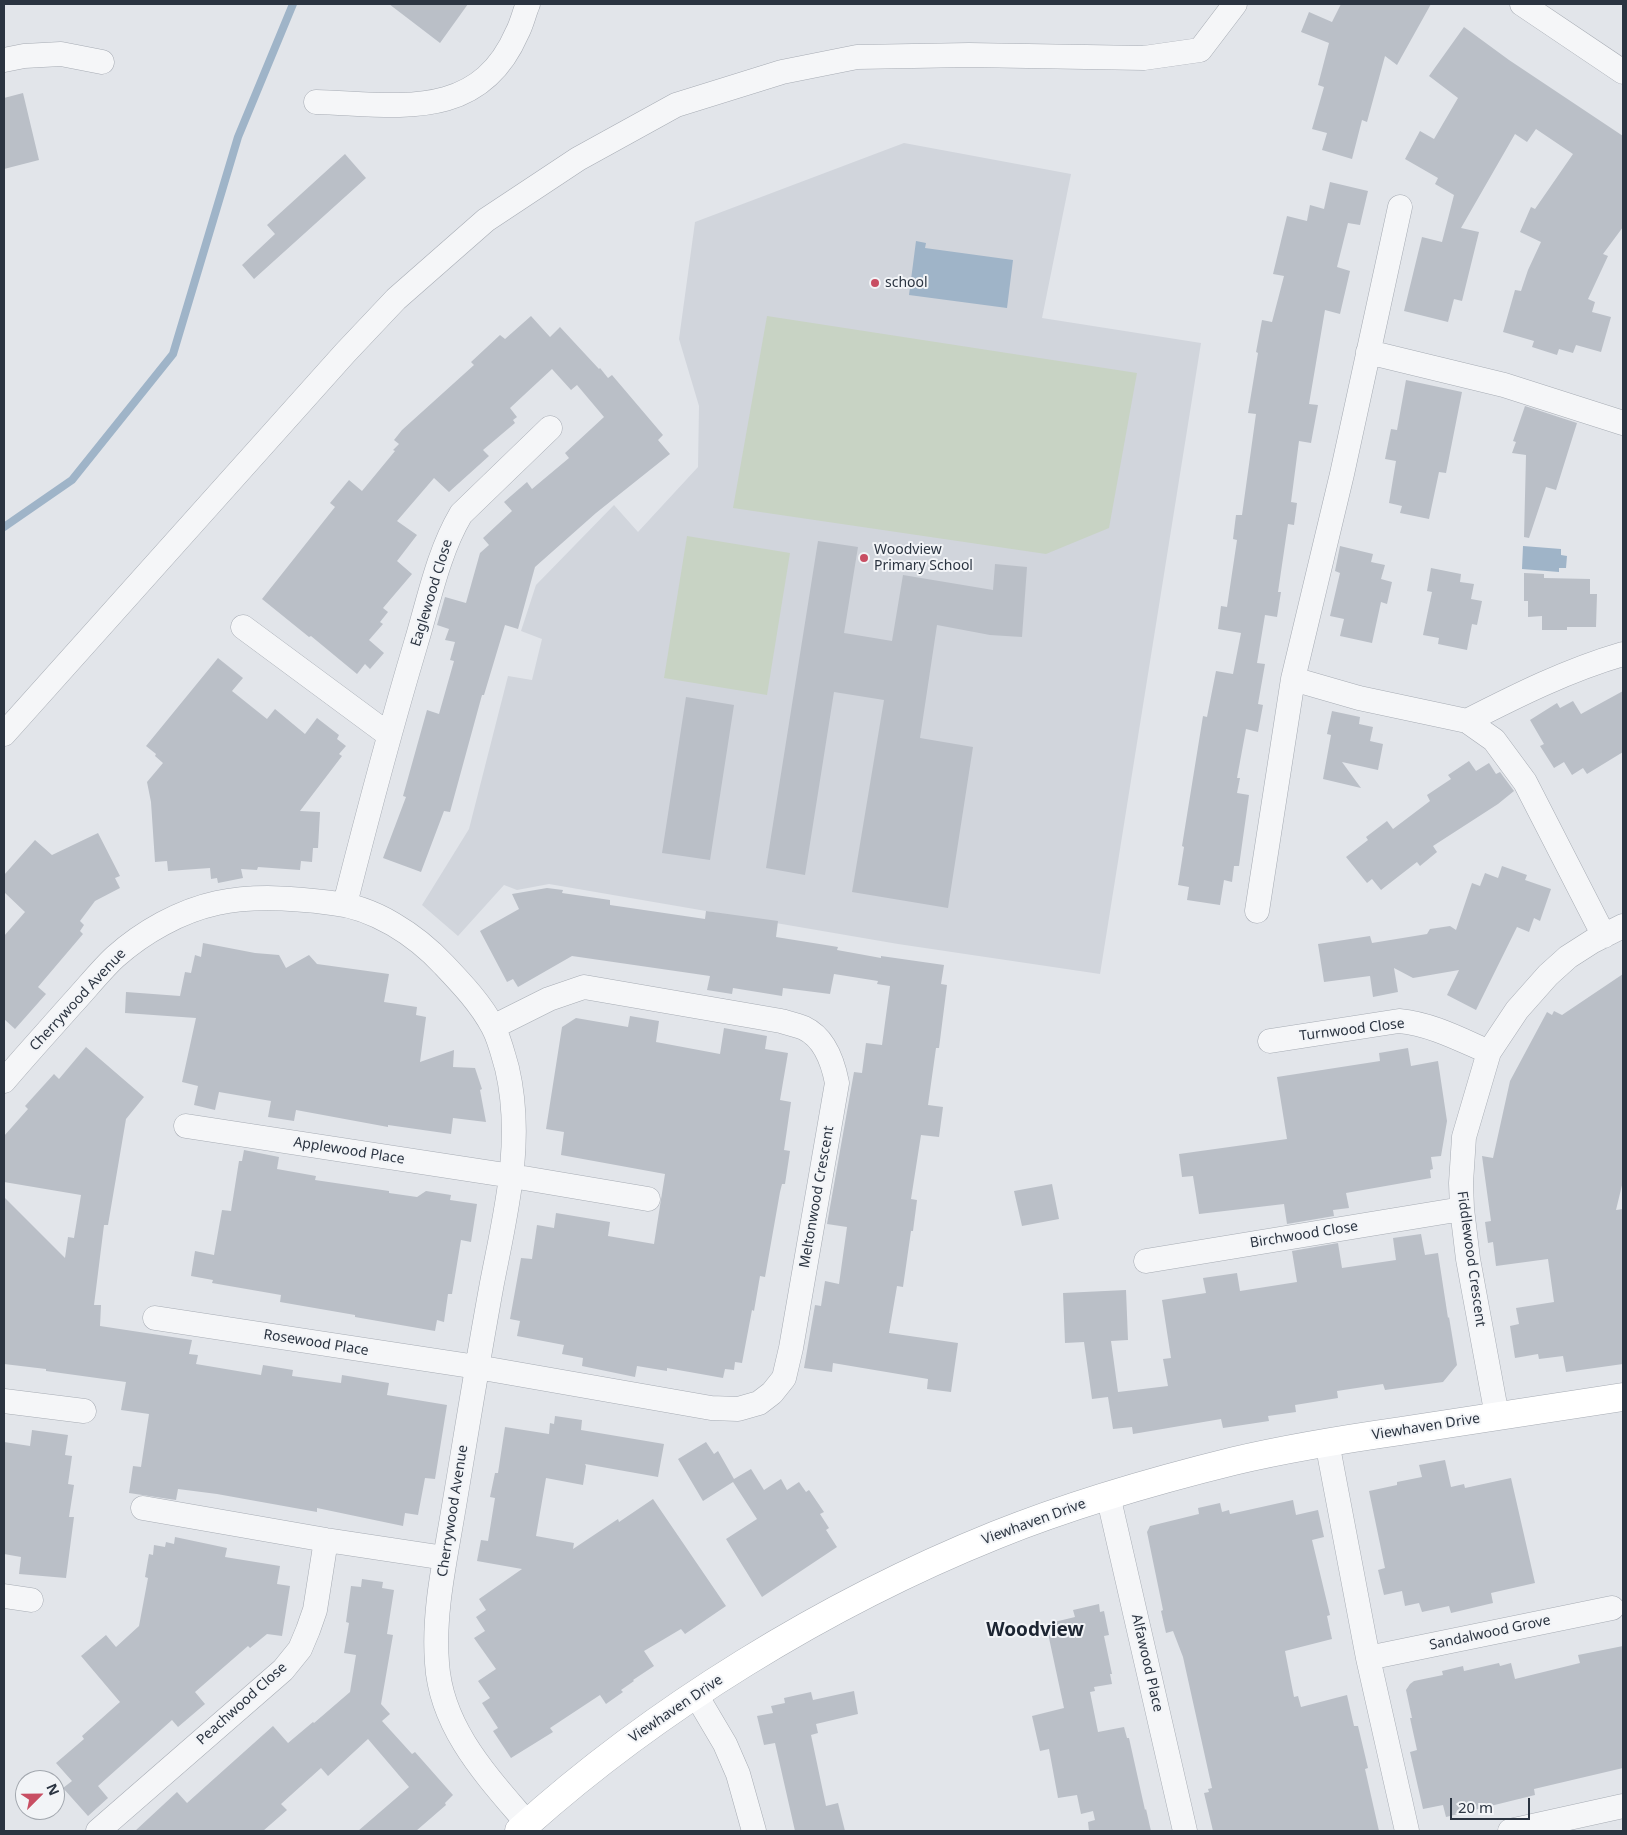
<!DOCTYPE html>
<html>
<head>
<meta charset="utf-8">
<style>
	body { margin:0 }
	#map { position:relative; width:1627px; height:1835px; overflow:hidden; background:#e2e5ea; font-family:"Noto Sans",sans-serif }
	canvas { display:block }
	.frame { position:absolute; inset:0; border:5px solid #2b3441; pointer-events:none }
	.north { position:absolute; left:15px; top:1770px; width:50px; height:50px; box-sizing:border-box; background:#f2f4f7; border:1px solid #a2a7ae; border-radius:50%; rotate:67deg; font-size:14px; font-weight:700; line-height:20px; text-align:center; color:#2b3441 }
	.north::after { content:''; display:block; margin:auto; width:18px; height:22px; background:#c84e63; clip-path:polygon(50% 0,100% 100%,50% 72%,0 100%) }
	.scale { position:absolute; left:1450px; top:1798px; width:80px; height:22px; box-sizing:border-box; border:2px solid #2b3441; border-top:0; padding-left:6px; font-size:15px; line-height:18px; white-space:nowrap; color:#2b3441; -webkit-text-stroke:4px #f2f4f7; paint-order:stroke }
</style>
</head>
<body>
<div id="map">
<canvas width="1627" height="1835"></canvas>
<div class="frame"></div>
<div class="north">N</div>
<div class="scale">20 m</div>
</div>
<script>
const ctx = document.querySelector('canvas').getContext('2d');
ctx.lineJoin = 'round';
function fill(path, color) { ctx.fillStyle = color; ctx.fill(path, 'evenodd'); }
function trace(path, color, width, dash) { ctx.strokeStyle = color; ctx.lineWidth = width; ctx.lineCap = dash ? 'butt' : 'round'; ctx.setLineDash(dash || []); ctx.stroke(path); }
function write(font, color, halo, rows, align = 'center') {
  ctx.font = font + ' "Noto Sans",sans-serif'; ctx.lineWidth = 4; ctx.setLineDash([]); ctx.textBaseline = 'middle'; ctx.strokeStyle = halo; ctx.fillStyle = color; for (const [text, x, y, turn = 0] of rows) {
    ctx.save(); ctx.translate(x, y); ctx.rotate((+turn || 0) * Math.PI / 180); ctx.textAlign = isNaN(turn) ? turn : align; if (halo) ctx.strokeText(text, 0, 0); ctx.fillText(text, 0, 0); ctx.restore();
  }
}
fill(new Path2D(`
	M904,143L1071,174L1042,318L1201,343L1100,974L898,944L549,884L517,890L504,885L458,936L422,905L469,829L508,676L532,680L542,639L521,631L536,585L614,505L638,532L698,467L699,406L679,339L695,222Z`), '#d1d5dc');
fill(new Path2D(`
	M767,316L1137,373L1109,528L1046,554L733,508Z
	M687,536L790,553L767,695L664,678Z`), '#c8d3c4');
fill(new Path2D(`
	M916,241L926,243L925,248L1013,260L1007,308L909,295Z
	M1523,546L1561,549V555L1567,556L1566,568H1559V572L1522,569Z`), '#9fb4c8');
trace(new Path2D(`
	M4,527L72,480L173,354L238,137L293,4`), '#9fb4c8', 8);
fill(new Path2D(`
	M389,4H468L440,43Z
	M1341,4H1431L1397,65L1385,56L1367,122L1362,120L1352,159L1322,150L1327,133L1312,129L1324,87L1318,85L1329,43L1301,32L1309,12L1332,22Z
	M1464,27L1509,60L1623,136V227L1603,254L1608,256L1588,299L1595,302L1592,312L1611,317L1601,352L1576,345L1573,353L1559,349L1557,355L1532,347L1534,341L1503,332L1515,290L1521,291L1528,270L1541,242L1520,232L1531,207L1535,209L1573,154L1536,129L1527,142L1515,134L1461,228L1479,232L1462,301L1454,299L1448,322L1404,311L1422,237L1442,242L1454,195L1435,184L1438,178L1405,159L1420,131L1434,139L1458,98L1429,76Z
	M23,93L39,160L4,169V98Z
	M345,154L366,178L254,279L242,265L275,234L267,225Z
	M1330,182L1368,191L1360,225L1348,223L1337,267L1350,271L1340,314L1325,310L1309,404L1318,405L1311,443L1299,441L1291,502L1297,503L1294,525L1288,524L1278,592H1281L1277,617L1265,615L1257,663L1265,664L1258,704L1263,705L1258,732L1246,729L1237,778H1240L1237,793L1249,795L1239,866H1234L1232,882L1224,880L1220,905L1187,900L1189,887L1178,885L1184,847L1182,846L1203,716L1207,717L1216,671L1233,674L1241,633L1218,629L1221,606L1227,607L1237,540L1233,539L1236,515H1242L1256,414L1248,413L1258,353L1256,352L1262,320L1272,322L1284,276L1273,274L1287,216L1307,221L1310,205L1324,209Z
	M531,316L550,337L560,327L599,369L600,368L608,378L612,375L663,435L658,440L670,454L596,513L535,567L518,629L505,625L484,695H482L450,812L444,811L421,872L383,858L406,797L403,796L427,710L439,714L454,661L450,660L455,642L445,640L449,629L437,625L445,597L466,603L480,553L489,545L483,538L512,511L504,502L527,482L532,489L569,458L565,453L604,417L577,385L571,390L552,369L510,408L517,417L513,420L515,423L483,450L489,456L449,492L434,478L397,521L417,535L397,561L412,574L383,608L388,612L380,622L383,624L369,640L384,653L370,669L365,664L357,674L311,636L309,637L262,599L335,507L330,503L349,480L362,491L395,451L393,450L399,444L394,440L402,430L474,365L471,362L500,335L505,339Z
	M1406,380L1462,392L1446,473L1439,472L1429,519L1400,513L1402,506L1389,503L1396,461L1385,459L1391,429L1397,430Z
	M1525,406L1577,423L1556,490L1546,487L1529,538L1524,537L1526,455L1512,453L1516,442L1513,441Z
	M818,541L858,547L844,633L892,641L903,575L993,590L995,564L1027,567L1022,637L990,635L937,625L920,738L973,747L948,908L852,892L884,700L834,692L805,875L766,868Z
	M1340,546L1373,554L1371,562L1385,565L1381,579L1392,582L1387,604L1381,602L1372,643L1340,636L1344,619L1330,616L1340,573L1335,571Z
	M1431,568L1461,574L1460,582L1474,584L1471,599L1482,601L1477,625L1472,624L1467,650L1438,644L1439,638L1423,635L1432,592L1427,591Z
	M1524,573L1544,574V578L1590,579V594H1597L1596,627H1567V630H1542V616L1528,617V601H1524Z
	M218,658L243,678L232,691L267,719L275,709L305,734L317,718L339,735L337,739L346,746L339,754L342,756L300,811L320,812L318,848H313L312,862L301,861L300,870L258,867L257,870L241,869L243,878L218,883L217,878L211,879L210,868L168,871L167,861L155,862L151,802L147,782L163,763L155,756L156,754L146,746Z
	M1623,691V752L1587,774L1583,768L1572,775L1564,762L1554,768L1540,746L1544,744L1530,720L1557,703L1560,708L1573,701L1581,714Z
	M686,697L734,705L710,860L662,853Z
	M1332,711L1360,717L1359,724L1373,727L1370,741L1383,744L1378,770L1342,762L1361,788L1323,779L1331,735L1327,734Z
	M1469,761L1476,771L1489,763L1496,774L1500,772L1514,791L1498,804L1433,846L1437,852L1420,866L1417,862L1381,890L1372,879L1367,883L1346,857L1368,840L1366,837L1387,821L1393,829L1430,801L1427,795L1451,779L1448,775Z
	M98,833L120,876L115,878L120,888L95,901L80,921L84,925L80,931L83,934L38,987L46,994L15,1029L4,1019V936L25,912L4,892V875L35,840L52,855Z
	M1502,866L1527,875L1525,880L1551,889L1540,921L1534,918L1529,932L1517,927L1476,1010L1447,995L1459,970L1413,978L1394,968L1398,992L1373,997L1370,976L1324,982L1318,944L1370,936L1372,943L1427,934L1430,929L1450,926L1456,930L1472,883L1480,886L1485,873L1498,878Z
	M547,888L563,890L562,893L610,900V905L705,919L706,911L778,921L776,937L838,947L837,950L881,958V956L944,965L941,984L947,985L939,1048H936L928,1105L943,1107L939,1137L921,1135L911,1199L917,1200L913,1231H911L903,1287L897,1286L889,1333L958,1343L951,1392L927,1389L928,1379L833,1363L832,1372L804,1368L815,1305L821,1306L825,1281L839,1284L847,1227L827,1224L854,1072L862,1073L866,1043L882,1045L890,986L877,984L878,981L834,974L830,994L783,988L782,996L733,988L732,994L707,990L710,976L572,956L518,987L513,979L507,982L480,931L519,909L512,894Z
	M203,943L255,953L279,955L286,968L309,955L317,964L389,974L384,1002L417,1007L416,1015L426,1017L420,1062L454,1050L453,1067L475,1068L482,1089L480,1090L486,1122L453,1118L451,1134L388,1125V1127L296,1110L294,1121L268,1117L271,1101L219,1092L215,1110L194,1105L198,1086L182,1082L196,1018L125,1013L126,992L180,996L185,972L191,973L195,955L201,957Z
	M1623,974V1181L1616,1210L1623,1209V1364L1566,1372L1563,1356L1539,1359L1538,1354L1515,1358L1510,1326L1519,1324L1516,1308L1554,1302L1548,1259L1496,1266L1493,1242L1488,1243L1485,1222L1491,1221L1482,1156L1493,1158L1510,1081L1547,1012L1552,1015L1554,1011L1562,1015Z
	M630,1016L659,1021L656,1042L720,1054L724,1028L767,1036L765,1049L788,1053L780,1100L791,1102L784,1150L790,1151L785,1184H782L780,1192L765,1277L760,1276L754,1311L752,1310L742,1363L735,1362L734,1370L725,1369L723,1378L667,1368V1371L637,1366L635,1377L582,1366L583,1358L562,1354L564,1345L517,1336L520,1321L510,1319L521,1258L532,1259L537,1225L554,1228L556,1213L610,1222L608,1236L654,1244L665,1174L561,1155L564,1132L546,1129L562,1027L576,1018L628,1027Z
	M86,1047L144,1097L126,1119L108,1225H104L94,1305H101L100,1326L192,1340L189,1354L198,1355L196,1364L261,1375L263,1365L293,1370L292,1376L341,1383L342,1375L389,1383L387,1395L447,1405L435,1479L425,1478L418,1515L405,1513L403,1526L317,1508V1512L217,1494L178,1489L176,1500L129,1493L133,1466L141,1467L149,1414L121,1410L126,1382L46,1371V1369L4,1364V1197L65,1258L68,1237L74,1238L81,1195L4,1182V1136L28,1109L25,1106L54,1074L59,1079Z
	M1408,1048L1411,1066L1438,1061L1447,1121L1441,1156L1431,1157L1433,1169L1430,1170L1431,1178L1346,1193L1349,1208L1333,1210L1334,1216L1287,1224L1284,1204L1199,1214L1193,1176L1182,1177L1179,1154L1287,1139L1277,1077L1380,1061L1379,1053Z
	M244,1150L279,1157L277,1169L316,1176L315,1180L389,1191V1193L417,1197L426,1191L451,1195L450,1200L477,1204L471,1242L461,1240L452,1294H448L444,1322L437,1320L435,1331L355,1317V1315L280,1302L281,1295L212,1283L213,1280L191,1276L195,1251L214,1255L222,1210L231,1211L239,1161H242Z
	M1052,1184L1059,1219L1022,1226L1014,1191Z
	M1421,1234L1425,1255L1438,1253L1448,1318L1449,1317L1457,1365L1443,1382L1385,1390L1383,1384L1337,1391L1338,1398L1295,1405L1296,1412L1268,1416L1269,1421L1223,1428L1221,1419L1133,1434L1132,1427L1113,1429L1108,1397L1092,1399L1084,1342L1065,1343L1063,1293L1126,1290L1128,1340L1111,1341L1118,1392L1168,1386L1163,1359L1171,1358L1162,1300L1206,1293L1203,1278L1237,1273L1240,1291L1297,1282L1292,1251L1338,1243L1342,1268L1396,1260L1393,1238Z
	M555,1416L582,1420L581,1430L664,1444L658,1477L585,1464L586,1466L583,1485L546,1478L536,1536L574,1543L573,1549L618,1519L619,1522L653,1499L726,1606L685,1634L681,1629L644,1651L654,1666L633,1680L634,1681L621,1690L623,1692L606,1704L600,1695L550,1728L553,1732L511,1758L493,1731L498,1728L482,1703L490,1698L478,1681L496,1669L474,1638L485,1631L476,1617L486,1610L479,1599L522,1569L477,1561L481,1540L488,1541L495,1498L490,1497L495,1473H498L505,1427L549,1434L550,1423L554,1424Z
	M32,1430L68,1435L65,1455L72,1456L68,1484L74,1485L69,1517H74L66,1578L19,1574L21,1557L4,1554V1442L30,1446Z
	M706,1442L714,1454L718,1451L734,1479L751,1469L764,1490L781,1479L787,1490L799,1482L806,1492L809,1490L824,1512L820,1514L829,1528L826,1530L837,1547L762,1597L726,1539L757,1519L733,1482L703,1501L678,1459Z
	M1445,1460L1451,1487L1464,1484L1465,1488L1511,1478L1535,1583L1491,1593L1493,1603L1451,1613L1449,1606L1422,1612L1419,1603L1405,1606L1402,1591L1384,1595L1378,1570L1385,1568L1369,1491L1397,1485V1482L1422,1477L1419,1465Z
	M1293,1500L1296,1515L1318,1510L1324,1537L1312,1540L1330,1615L1327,1616L1332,1639L1285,1651L1294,1697L1298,1696L1301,1707L1347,1695L1354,1726H1358L1368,1768L1365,1769L1379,1831H1213L1204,1793L1209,1792L1208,1789L1212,1788L1183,1657L1173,1631L1166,1633L1161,1611L1163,1610L1147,1532L1150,1526L1199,1514L1198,1508L1220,1503L1222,1512L1229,1510L1230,1514Z
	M175,1537L227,1548L225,1557L280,1566L277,1584L290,1586L282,1636L267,1634L250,1648L248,1646L195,1692L205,1704L178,1727L172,1720L98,1786L108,1798L88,1816L63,1788L72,1781L56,1763L84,1739L82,1736L120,1702L81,1656L106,1635L116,1647L139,1626L148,1578L145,1577L149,1554L153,1555L154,1545L165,1547L166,1542L174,1544Z
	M362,1579L383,1582L382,1588L394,1590L387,1634L393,1635L381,1704L390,1714L382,1721L412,1754L415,1752L453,1795L445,1803L446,1805L416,1831H358L409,1787L368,1739L328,1776L321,1768L281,1804L287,1810L263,1831H135L177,1792L187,1803L273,1726L288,1743L313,1722L314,1723L350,1692L356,1655L344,1653L349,1623L346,1622L351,1586L361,1587Z
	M1099,1604L1100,1612L1104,1611L1109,1635L1104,1636L1112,1674H1110L1112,1684L1094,1687L1095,1691L1090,1692L1098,1732L1124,1727L1127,1738H1129L1145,1810L1146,1809L1151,1831H1089L1088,1822L1095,1820L1093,1811L1081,1814L1077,1795L1058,1798L1049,1749L1040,1751L1032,1716L1064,1708L1046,1624L1075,1617L1073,1610Z
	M1623,1646V1768L1534,1789L1535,1795L1446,1817L1443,1805L1423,1809L1410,1752L1417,1750L1410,1718H1412L1406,1690L1410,1684L1414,1681L1443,1675L1442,1671L1463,1666L1464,1671L1499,1663L1500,1666L1511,1663L1515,1679L1580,1663L1578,1655Z
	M854,1691L858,1714L816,1724L818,1733L811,1735L826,1806L838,1803L845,1831H795L775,1743L764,1745L757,1716L773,1713L771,1706L785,1703L784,1698L811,1692L813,1700Z`), '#babfc7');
const street = new Path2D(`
	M1522,4L1623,72
	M4,60L24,56L61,54L102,62
	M316,102C396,104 478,123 517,33C522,24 524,13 528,4
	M1368,352L1504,385L1623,423
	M243,627L389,735
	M1293,679L1359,698L1467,721L1494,740L1525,782L1604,936
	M1467,721C1518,695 1568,670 1623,654
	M4,734L345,353L396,299L486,220L578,159L676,105L782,72L857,57L969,55L1144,58L1200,50L1235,4
	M345,904C367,817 390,730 416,643C429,600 438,553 461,514L550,428
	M1257,911L1293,679L1342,474L1400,207
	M1270,1041L1399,1021C1431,1024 1459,1039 1489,1052
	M4,1081C26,1055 49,1030 71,1005C86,989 100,971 115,957C143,932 180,911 217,903C254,895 294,898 332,903C374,907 416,935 444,965C462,984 481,1004 493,1027C500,1040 503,1055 507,1068C524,1141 506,1211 492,1283C478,1359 466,1435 453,1512C445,1561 433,1612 437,1663C441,1728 487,1776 527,1823
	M186,1126L512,1176L648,1199
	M1146,1261L1462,1209
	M155,1318L477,1367L711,1408L738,1409L759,1403L772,1393L784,1378L791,1348L837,1083C833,1062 825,1038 804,1028C797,1025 788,1023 781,1021L584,987L549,999L493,1027
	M4,1401L84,1411
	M1497,1416L1468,1259L1462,1209L1461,1183L1464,1137L1489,1052L1517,1010L1548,975L1568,957L1593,941L1623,926
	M1327,1442L1368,1658L1407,1831
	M1108,1495L1185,1831
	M143,1508L326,1540L445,1558
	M4,1596L31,1600
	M1368,1658L1612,1608
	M696,1695L725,1744L738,1774L754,1831
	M98,1831L283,1670L300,1649L308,1630L315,1610L326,1540
	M1510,1831L1623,1806`);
const secondary = new Path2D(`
	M519,1831C654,1709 827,1603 996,1535C1073,1504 1153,1481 1234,1461C1289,1448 1345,1439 1401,1431C1475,1419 1549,1408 1623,1397`);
trace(street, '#a7acb4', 25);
trace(secondary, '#a7acb4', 29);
trace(street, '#f5f6f8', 24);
trace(secondary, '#fff', 28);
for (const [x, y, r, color] of [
	[875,283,5,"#c84e63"],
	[864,558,5,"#c84e63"]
]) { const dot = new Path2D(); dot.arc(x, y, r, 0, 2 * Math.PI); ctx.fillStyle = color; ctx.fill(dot); trace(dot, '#f2f4f7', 2); }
write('14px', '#2b3441', '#f2f4f7', [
	["school",885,283],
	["Woodview",874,550],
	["Primary School",874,566]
], 'left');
write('14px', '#2b3441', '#f2f4f7', [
	["Eaglewood Close",432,593,-73],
	["Cherrywood Avenue",78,1000,-47],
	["Turnwood Close",1352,1030,-7],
	["Applewood Place",349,1151,9],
	["Meltonwood Crescent",817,1197,-80],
	["Birchwood Close",1304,1235,-9],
	["Fiddlewood Crescent",1471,1259,82],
	["Rosewood Place",316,1343,9],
	["Viewhaven Drive",1426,1427,-9],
	["Cherrywood Avenue",453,1511,-81],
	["Viewhaven Drive",1034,1522,-20],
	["Sandalwood Grove",1490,1633,-12],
	["Alfawood Place",1147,1663,77],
	["Peachwood Close",242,1704,-42],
	["Viewhaven Drive",676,1709,-34]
]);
write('bold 19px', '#1d2532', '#f2f4f7', [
	["Woodview",1035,1631]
]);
</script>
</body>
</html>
